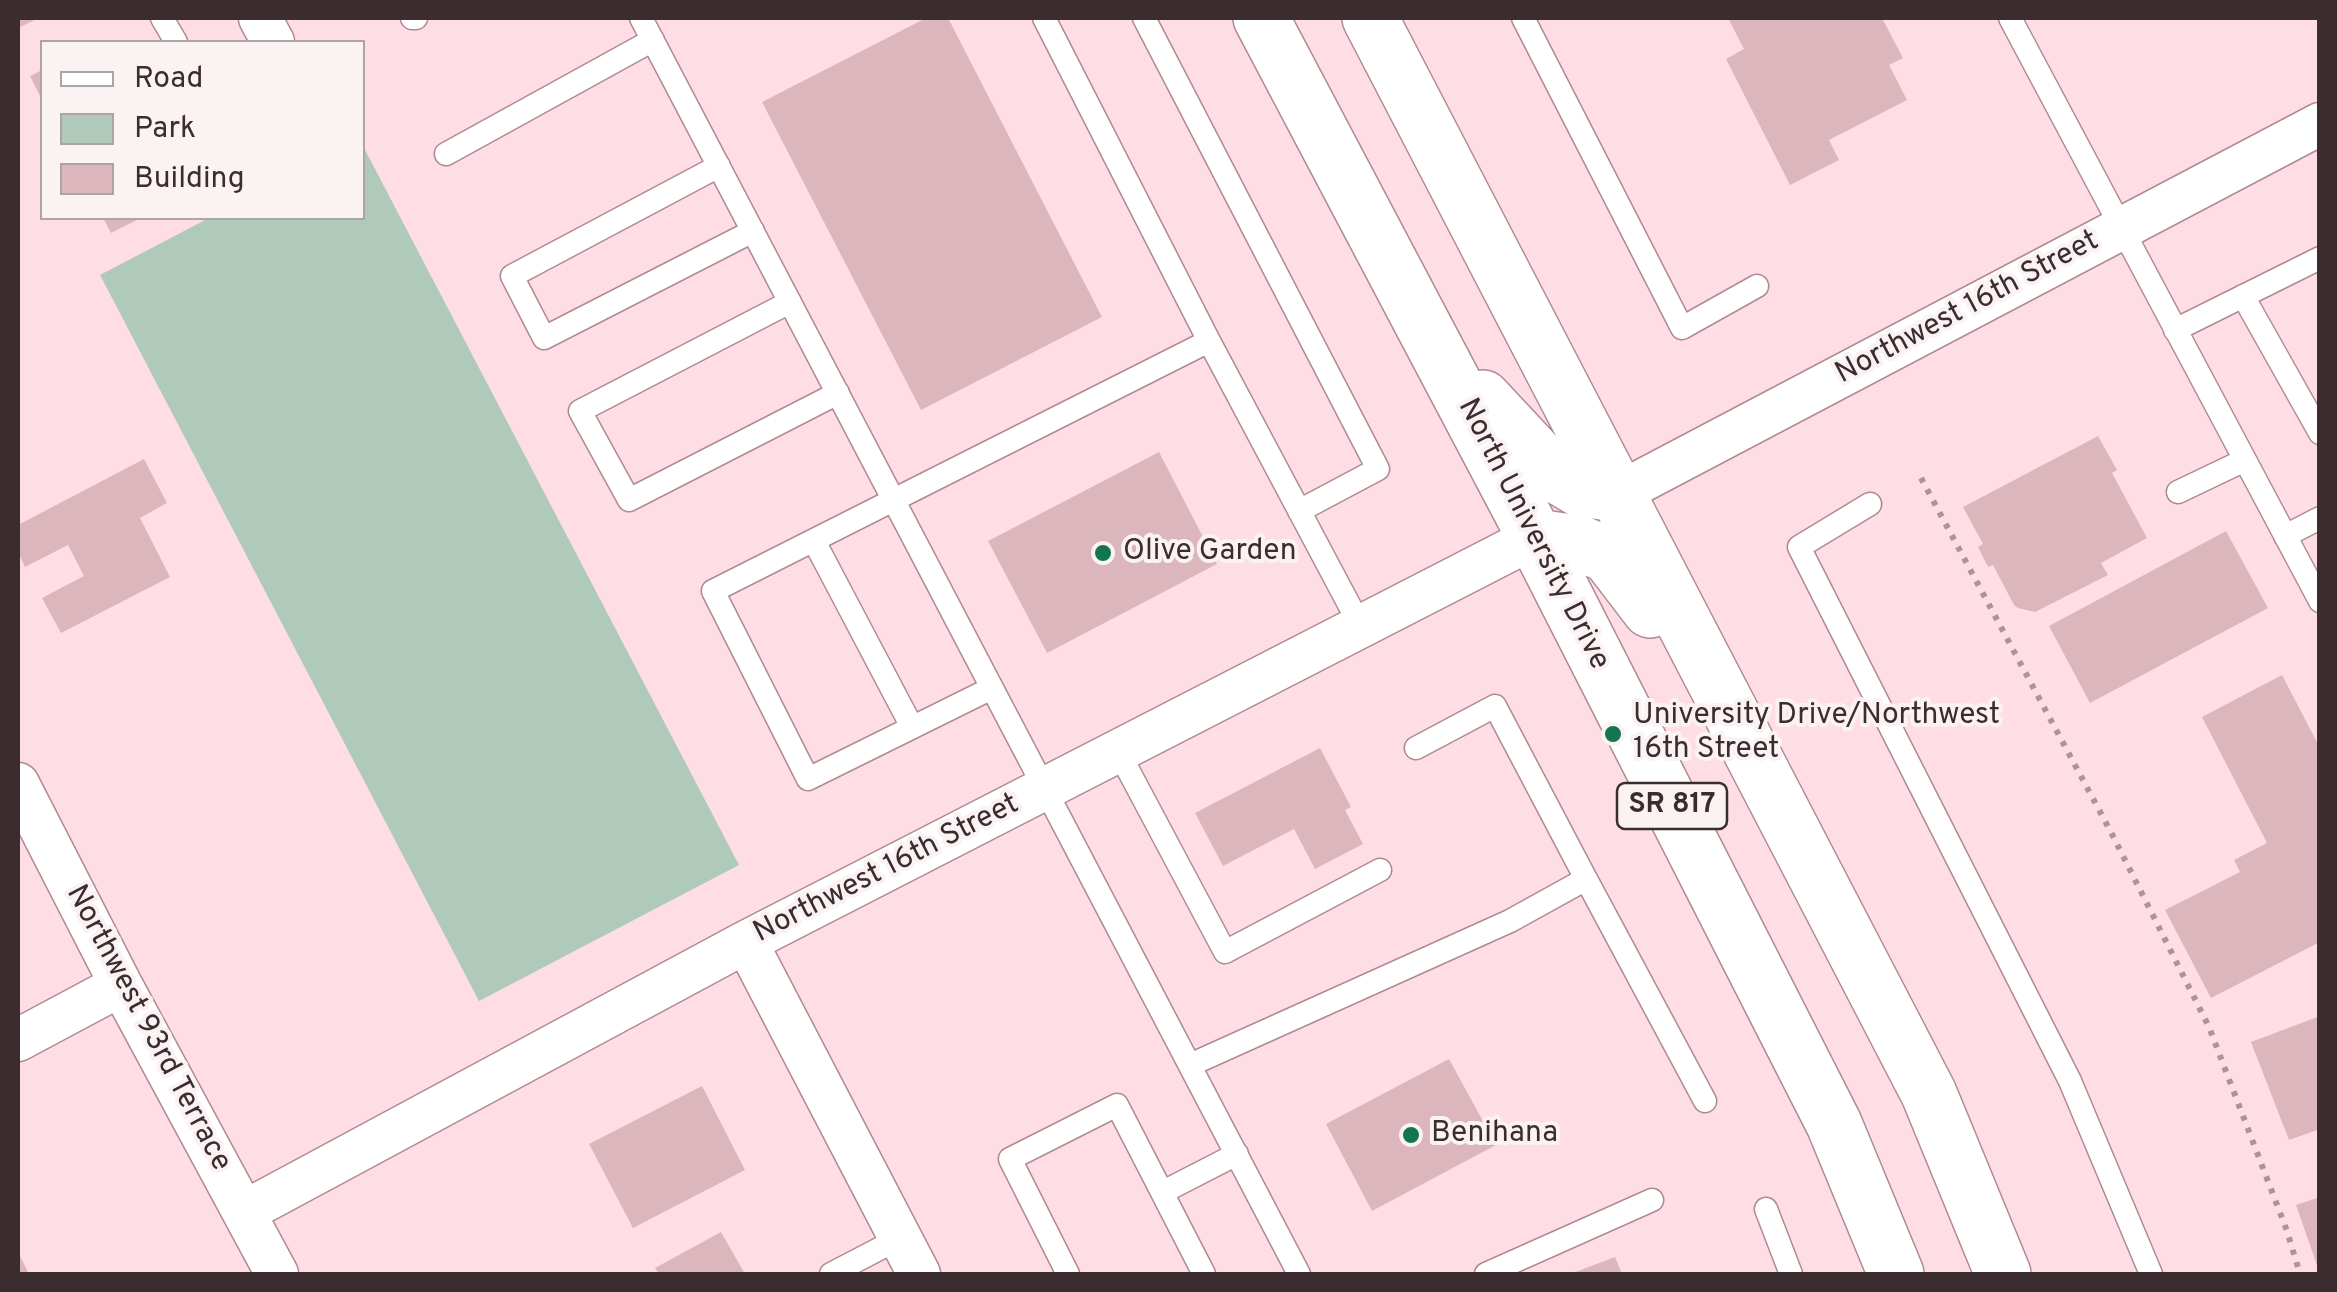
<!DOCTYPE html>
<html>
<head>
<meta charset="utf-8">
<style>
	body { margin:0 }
	#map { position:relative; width:2337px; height:1292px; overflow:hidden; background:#fedee4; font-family:Overpass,sans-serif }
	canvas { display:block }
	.frame { position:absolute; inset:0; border:20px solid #3b2c2f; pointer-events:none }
	.legend { position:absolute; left:40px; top:40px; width:325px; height:180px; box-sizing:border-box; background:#faf2f3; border:2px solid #aea3a5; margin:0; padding:12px 18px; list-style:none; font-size:30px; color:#3b2c2f }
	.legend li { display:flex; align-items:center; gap:20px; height:50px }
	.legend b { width:50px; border:2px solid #aea3a5 }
</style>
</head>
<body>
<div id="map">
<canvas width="2337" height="1292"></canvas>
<div class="frame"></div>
<ul class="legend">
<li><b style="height:12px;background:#fff"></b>Road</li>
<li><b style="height:28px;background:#afcaba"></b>Park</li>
<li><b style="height:28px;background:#dcb6bd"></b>Building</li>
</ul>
</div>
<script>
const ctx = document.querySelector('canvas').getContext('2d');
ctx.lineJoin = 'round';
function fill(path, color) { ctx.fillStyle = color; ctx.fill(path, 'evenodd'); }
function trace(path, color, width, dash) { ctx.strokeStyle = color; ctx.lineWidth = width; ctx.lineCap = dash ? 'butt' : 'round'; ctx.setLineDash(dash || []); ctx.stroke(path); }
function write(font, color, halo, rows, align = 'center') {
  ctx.font = font + ' Overpass,sans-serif'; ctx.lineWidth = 8; ctx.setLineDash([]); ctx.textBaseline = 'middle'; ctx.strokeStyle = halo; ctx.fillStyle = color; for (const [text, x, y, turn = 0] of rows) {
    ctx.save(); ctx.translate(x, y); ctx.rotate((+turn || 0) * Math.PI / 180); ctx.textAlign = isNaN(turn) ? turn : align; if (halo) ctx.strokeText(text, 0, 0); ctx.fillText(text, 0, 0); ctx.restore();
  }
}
fill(new Path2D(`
	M363,146L739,865L479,1001L100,275L209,218H362Z`), '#afcaba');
fill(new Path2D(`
	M18,18H39L18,28Z
	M926,18H948L1102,317L921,410L762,102Z
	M1728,18H1882L1903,58L1889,65L1907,100L1829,140L1839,160L1790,185L1726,59L1744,49Z
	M42,70V100L30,76Z
	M103,218H141L111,233Z
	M2098,436L2117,470L2112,473L2147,538L2101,563L2108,575L2035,612L2018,608L2014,605L1993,565L1988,567L1978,547L1983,544L1963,507Z
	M1159,452L1217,564L1047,653L988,541Z
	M144,459L167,503L140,518L170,577L61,633L42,598L84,576L68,545L25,567L18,552V525Z
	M2226,531L2268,608L2090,703L2049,626Z
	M2282,675L2320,748V942L2211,998L2165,910L2240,872L2234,860L2267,843L2202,717Z
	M1320,748L1351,807L1345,810L1363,844L1315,869L1294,829L1223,866L1195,813Z
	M2320,1016V1129L2289,1140L2251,1042Z
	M1449,1059L1496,1145L1372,1211L1326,1124Z
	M702,1086L745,1170L633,1228L589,1144Z
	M2320,1197V1271H2319L2296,1205Z
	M721,1232L745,1274H659L655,1268Z
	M18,1252L28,1272L23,1274H18Z
	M1615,1257L1622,1274H1570Z`), '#dcb6bd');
const service = new Path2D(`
	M162,18L176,42
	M412,18H416
	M641,18L1299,1274
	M1044,18L1209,341L1361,627
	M1144,18L1378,469L1299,511
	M1523,18L1682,328L1757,286
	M2010,18L2320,601
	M446,154L653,40
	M719,166L512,276L544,338L753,231
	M2243,296L2320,433
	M790,302L580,411L629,500L838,393
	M2175,330L2320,258
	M2178,492L2245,460
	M1870,504L1799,547L2070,1081L2151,1274
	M2285,536L2320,518
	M814,541L912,727
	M992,688L808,779L713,591L1209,341
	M1416,748L1495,706L1586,879
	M1118,751L1225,952L1380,870
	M1190,1065L1510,921L1586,879L1705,1101
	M1163,1192L1237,1154
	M1766,1209L1791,1274
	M831,1274L900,1238
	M1068,1274L1010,1159L1117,1105L1204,1274
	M1486,1274L1652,1200`);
const minor = new Path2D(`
	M260,18L273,42
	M1617,494L2320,124
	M18,784L121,985L277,1274
	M746,942L919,1274
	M18,1040L121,985
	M244,1212L746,942L1535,537`);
const primary = new Path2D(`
	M1261,18L1535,537L1834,1124L1896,1274
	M1370,18L1929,1094L2003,1274
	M1483,398L1553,473L1580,489L1617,494
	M1535,537L1579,543L1608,555L1650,610`);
trace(service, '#af8a92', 25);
trace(minor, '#af8a92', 45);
trace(primary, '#af8a92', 58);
trace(new Path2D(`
	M1921,478L2113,836L2209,1027L2287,1231L2300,1274`), '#ac9398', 6, [5, 8]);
trace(service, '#fff', 22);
trace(minor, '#fff', 42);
trace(primary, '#fff', 55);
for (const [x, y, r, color] of [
	[1103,553,10,"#14764e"],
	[1613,734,10,"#14764e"],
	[1411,1135,10,"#14764e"]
]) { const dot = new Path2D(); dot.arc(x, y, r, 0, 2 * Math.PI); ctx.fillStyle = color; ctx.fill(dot); trace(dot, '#faf2f3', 4); }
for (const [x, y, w] of [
	[1672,806,110]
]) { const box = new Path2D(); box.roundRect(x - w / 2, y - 23, w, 46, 8); ctx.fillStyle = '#faf2f3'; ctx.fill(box); trace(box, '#3b2c2f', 2.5); }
write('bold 28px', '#3b2c2f', null, [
	["SR 817",1672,806]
]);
write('30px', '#3b2c2f', '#faf2f3', [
	["Northwest 16th Street",1968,309,-28],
	["North University Drive",1532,535,63],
	["Northwest 16th Street",887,870,-27],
	["Northwest 93rd Terrace",147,1029,62]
]);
write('30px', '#3b2c2f', '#faf2f3', [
	["Olive Garden",1123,553],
	["University Drive/Northwest",1633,717],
	["16th Street",1633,751],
	["Benihana",1431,1135]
], 'left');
</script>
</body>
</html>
